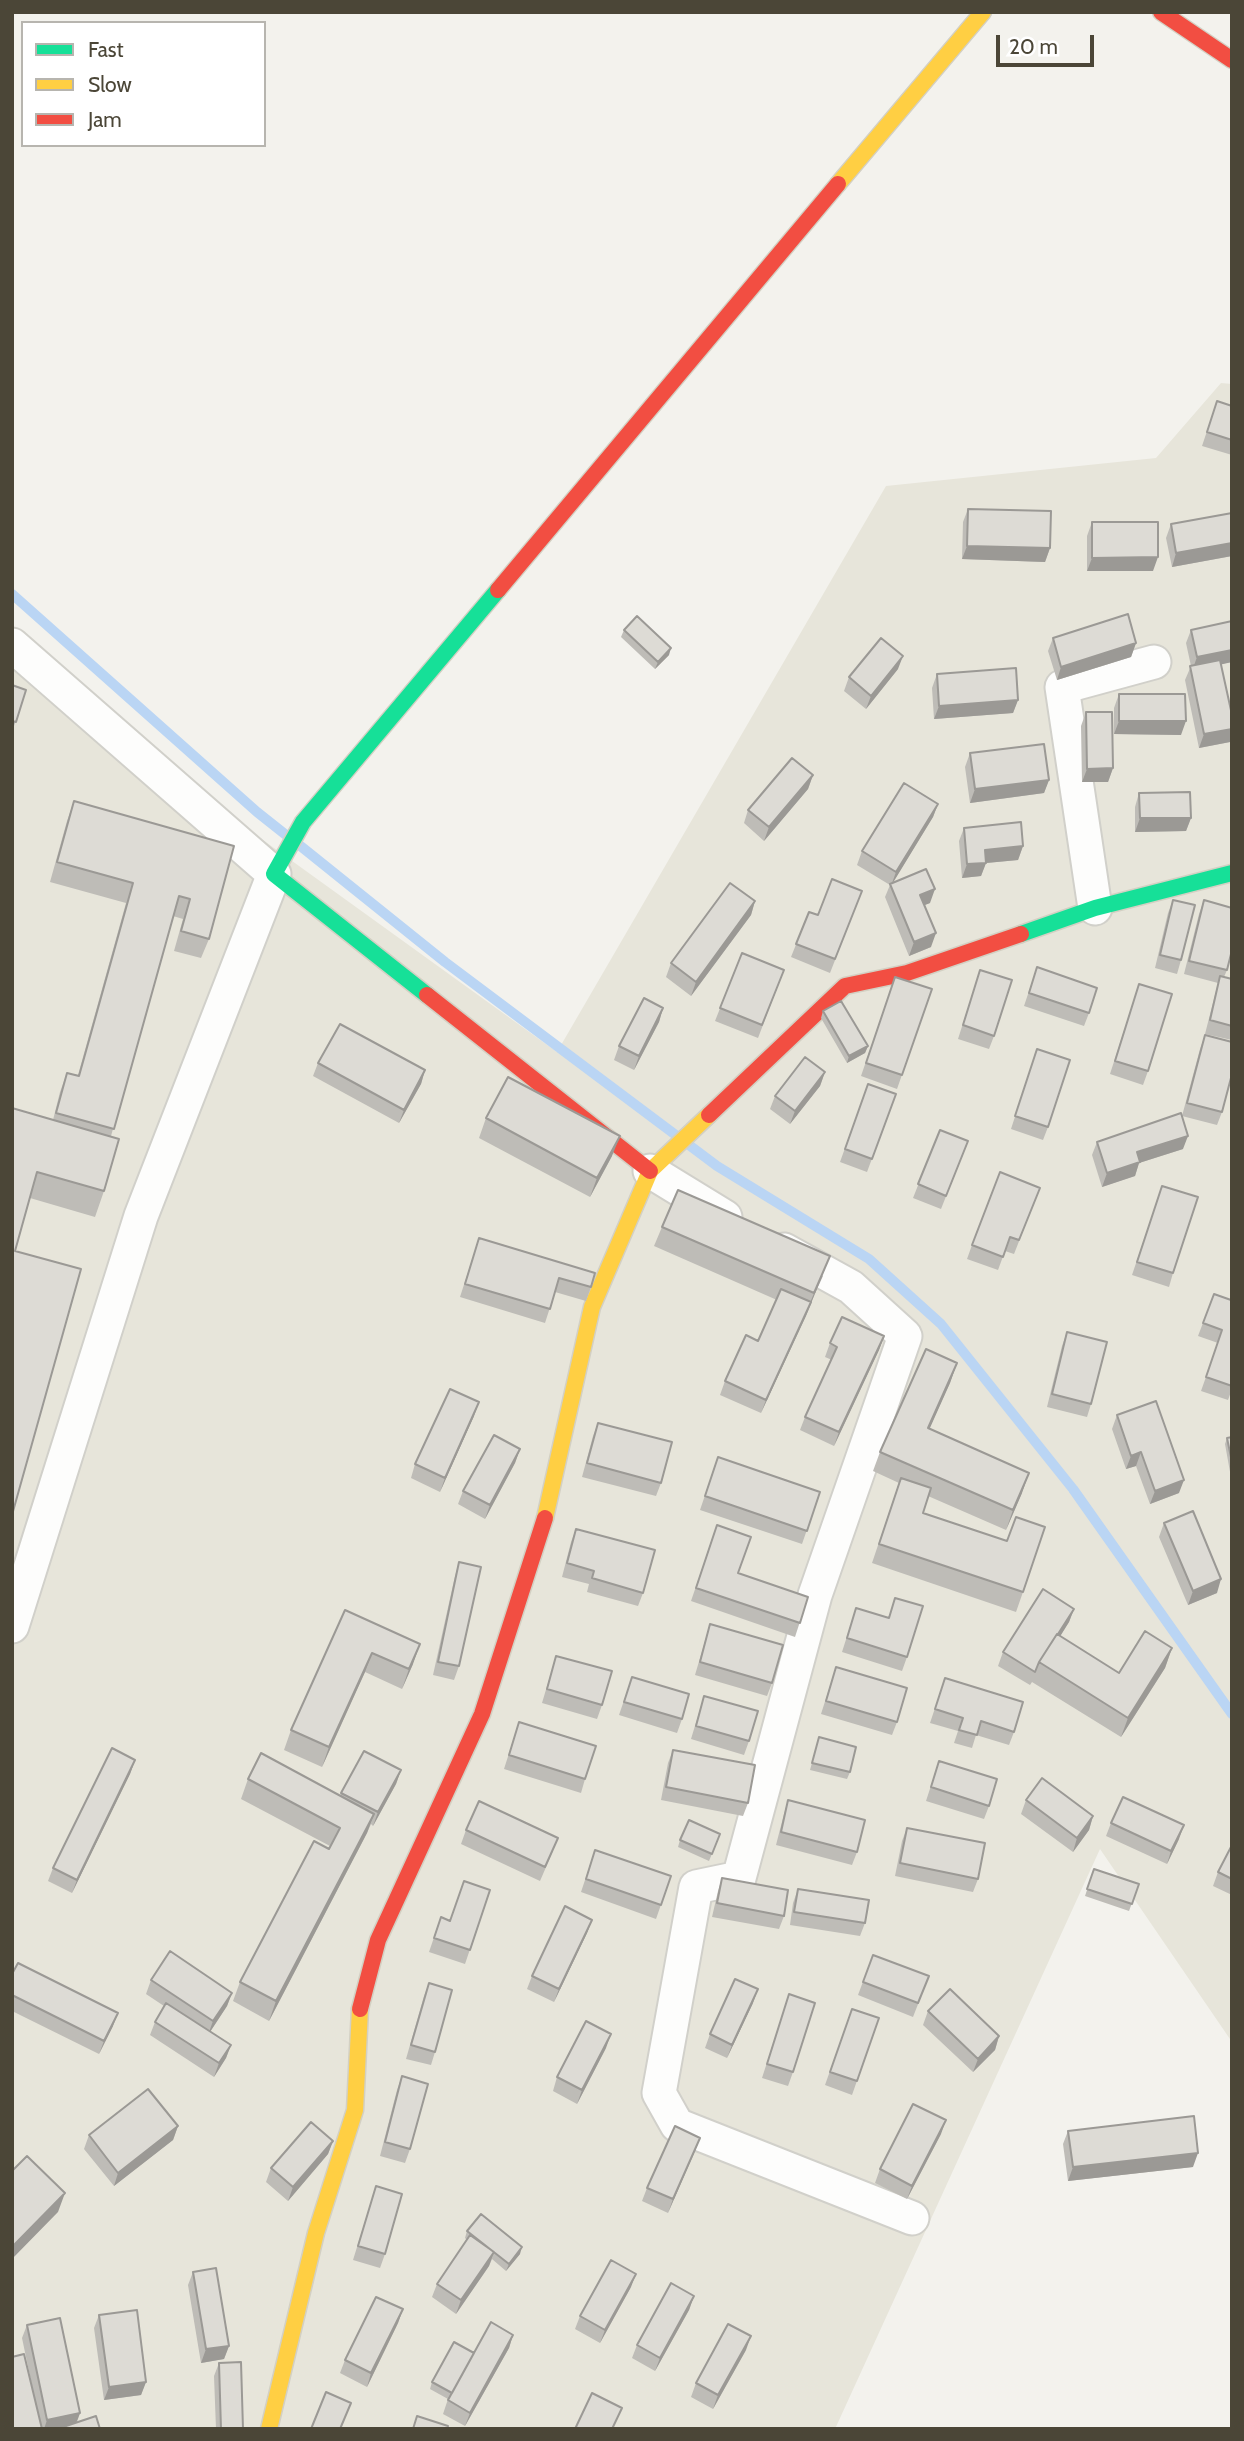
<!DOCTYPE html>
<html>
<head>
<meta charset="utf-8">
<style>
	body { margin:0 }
	#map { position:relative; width:1244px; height:2441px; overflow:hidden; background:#f3f2ed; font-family:Cabin,sans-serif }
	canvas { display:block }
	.frame { position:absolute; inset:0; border:14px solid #4b4637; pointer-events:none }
	.legend { position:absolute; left:21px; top:21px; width:245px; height:126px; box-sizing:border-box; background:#fff; border:2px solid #b7b5af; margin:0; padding:9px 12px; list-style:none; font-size:21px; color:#4b4637 }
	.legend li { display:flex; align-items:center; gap:14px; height:35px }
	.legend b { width:35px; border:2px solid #b7b5af }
	.scale { position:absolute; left:996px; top:35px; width:98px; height:32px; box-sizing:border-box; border:4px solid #4b4637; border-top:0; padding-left:9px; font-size:21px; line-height:24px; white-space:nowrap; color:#4b4637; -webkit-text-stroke:5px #fff; paint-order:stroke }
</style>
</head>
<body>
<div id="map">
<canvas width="1244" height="2441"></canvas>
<div class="frame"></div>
<ul class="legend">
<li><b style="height:9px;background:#16e098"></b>Fast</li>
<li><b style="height:9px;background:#ffcf43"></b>Slow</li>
<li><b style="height:9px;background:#f24e42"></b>Jam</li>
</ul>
<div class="scale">20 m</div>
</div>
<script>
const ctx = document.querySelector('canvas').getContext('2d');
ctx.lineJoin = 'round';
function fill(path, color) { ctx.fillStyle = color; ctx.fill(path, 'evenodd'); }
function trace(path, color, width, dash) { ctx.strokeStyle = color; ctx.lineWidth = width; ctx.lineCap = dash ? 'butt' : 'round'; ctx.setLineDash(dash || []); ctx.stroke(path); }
fill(new Path2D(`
	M1221,383L1232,384V2042L1100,1849L835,2429H12V659L557,1052L886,486L1156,458Z`), '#e7e5da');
trace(new Path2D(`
	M12,594L257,812L286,835
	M298,844L445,962L677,1136
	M689,1145L717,1166L869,1259L941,1324L1073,1489L1232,1714`), '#bad5f4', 10);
const street = new Path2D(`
	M12,645L274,874L141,1216L12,1626
	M1095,908L1062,687L1154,662
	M650,1171L725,1217
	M784,1250L851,1287L905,1336L815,1595L739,1878L696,1887L659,2093L677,2125L912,2218`);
const fast = new Path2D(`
	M1021,934L1095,908L1232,873
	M427,995L274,874L303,822L498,590`);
const slow = new Path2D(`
	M838,184L983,12
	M545,1518L592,1307L650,1171L709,1115
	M269,2429L316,2233L355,2110L360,2009`);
const jam = new Path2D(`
	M1161,12L1232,60
	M498,590L838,184
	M427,995L650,1171
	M709,1115L845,986L907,973L1021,934
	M360,2009L378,1940L482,1714L545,1518`);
trace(street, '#d1d0ca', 37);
trace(fast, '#d3d0c3', 19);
trace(slow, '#d3d0c3', 19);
trace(jam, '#d3d0c3', 19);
trace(street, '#fdfdfc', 33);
trace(fast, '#16e098', 16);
trace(slow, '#ffcf43', 16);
trace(jam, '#f24e42', 16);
fill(new Path2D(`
	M1217,401L1232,406V455L1202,446Z
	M968,509L1050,548L1045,562L962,559L963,522Z
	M1232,513V556L1172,567L1166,538L1171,524Z
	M1092,522L1153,571H1087V536Z
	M624,630L669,655L655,669L621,637Z
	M1191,630L1232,662L1221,664L1232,715V736L1230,742L1199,748L1185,680L1191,666L1186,643Z
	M1053,638L1136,643L1131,657L1057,680L1048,651Z
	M898,669L866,709L844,691L849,677Z
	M937,674L1018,700L1013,713L934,719L932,688Z
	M12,685L26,690L12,732Z
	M1119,694L1181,735L1114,734V708Z
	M1086,712L1113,768L1108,782H1082L1081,726Z
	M970,753L1049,780L1044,793L970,803L965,767Z
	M813,775L808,789L764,841L744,823L748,810Z
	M1139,793L1191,818L1186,831L1135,832V807Z
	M74,801L234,846L209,939L201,958L174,951L183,919L173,916L111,1136L104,1191L95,1217L30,1198L15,1251L12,1108L53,1120L60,1092L67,1073L78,1075L126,903L50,882L67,821Z
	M938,804L933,817L893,882L930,903L924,905L931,947L909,956L885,897L890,885L857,865L862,851Z
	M964,828L1023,846L1018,860L986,863L981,876L962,878L959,841Z
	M862,891L830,973L791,957L809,912L818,915Z
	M1173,900L1181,960L1177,974L1155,968L1168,913Z
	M1204,900L1227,970L1224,977L1232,979V1040L1205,1034L1218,983L1184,974L1199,914Z
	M755,901L751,915L691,996L666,977L671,963Z
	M742,953L784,970L758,1038L715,1021Z
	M1037,967L1089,1013L1084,1026L1024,1006Z
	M980,970L994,1036L989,1049L958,1039Z
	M895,977L932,989L897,1089L861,1076Z
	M1139,984L1148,1071L1143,1085L1110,1074Z
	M663,1008L659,1022L634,1070L614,1060L619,1046Z
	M823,1011L868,1046L865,1053L847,1063L821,1018Z
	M1205,1035L1222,1112L1217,1125L1182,1116L1200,1049Z
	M1037,1049L1048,1127L1043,1140L1011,1129Z
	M318,1063L425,1070L421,1084L399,1123L313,1076Z
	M825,1072L820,1086L790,1124L770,1109L775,1096Z
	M868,1084L896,1094L867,1172L840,1162Z
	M486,1118L612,1156L590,1197L479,1138Z
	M940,1130L968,1141L941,1209L913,1198Z
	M1097,1142L1183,1149L1139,1163L1135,1176L1102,1187L1092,1155Z
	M1162,1186L1173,1273L1169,1287L1132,1275Z
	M1040,1188L1014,1254L1005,1251L998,1270L967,1259L972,1245Z
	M662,1227L823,1276L761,1413L720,1395L725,1381L758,1341L777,1300L654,1246Z
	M479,1238L591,1287L586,1301L555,1292L545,1323L460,1297Z
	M1214,1294L1230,1300L1232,1296V1389L1228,1400L1201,1391L1218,1343L1198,1336Z
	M1067,1332L1091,1404L1087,1417L1047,1407L1062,1346Z
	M884,1336L879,1350L834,1446L800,1430L805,1417L832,1360L825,1357L830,1343Z
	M957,1363L950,1383L929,1429L1022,1493L1006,1530L928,1496L923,1513L1023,1592L1016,1612L872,1563L899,1483L873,1471L880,1452Z
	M1117,1415L1179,1493L1150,1504L1136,1466L1126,1469L1112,1429Z
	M474,1416L440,1492L411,1478L415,1464Z
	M598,1423L661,1483L656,1496L582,1477L593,1436Z
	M1232,1437V1483L1225,1444L1227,1438Z
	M520,1449L515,1463L485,1519L458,1504L463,1491Z
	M718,1457L820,1492L802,1544L700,1510Z
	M1164,1523L1217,1593L1188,1605L1159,1537Z
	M717,1525L738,1573L808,1597L795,1637L691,1601Z
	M576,1529L643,1593L638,1606L587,1592L589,1584L562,1577L571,1542Z
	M459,1562V1666L454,1680L433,1675L455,1576Z
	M895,1598L907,1657L902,1671L842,1652L856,1608L889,1618Z
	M1074,1609L1069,1622L1060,1636L1119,1673L1172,1648L1165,1668L1121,1737L1032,1682L1030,1685L998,1666L1003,1652Z
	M345,1610L413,1664L402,1689L365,1672L322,1767L284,1750L291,1730Z
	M710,1624L772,1683L767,1696L695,1675Z
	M556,1656L602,1705L597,1719L542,1703Z
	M836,1667L897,1722L892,1735L821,1714Z
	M632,1677L682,1719L677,1733L619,1715Z
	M945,1678L1014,1732L1009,1745L976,1735L972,1748L954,1743L958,1731L930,1723Z
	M704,1696L749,1741L744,1755L691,1739Z
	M519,1722L585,1779L581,1793L504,1769Z
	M819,1737L850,1772L847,1779L810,1770Z
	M673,1750L748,1803L743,1816L661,1800L668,1763Z
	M135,1760L130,1774L72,1893L48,1881L53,1868Z
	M939,1761L989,1806L984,1819L926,1801Z
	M401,1770L396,1784L373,1826L371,1824L367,1833L269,2021L233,2001L240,1982L330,1846L241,1799L248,1779L340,1796L341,1793Z
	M788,1800L857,1852L852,1865L776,1845L784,1814Z
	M1026,1800L1093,1816L1089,1830L1073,1852L1021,1814Z
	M1111,1823L1179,1839L1167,1864L1106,1836Z
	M907,1828L978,1879L973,1892L895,1876L902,1841Z
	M466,1830L553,1851L540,1881L461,1844Z
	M720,1834L709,1861L678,1847L680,1840Z
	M1232,1845V1895L1213,1886L1218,1872Z
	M595,1850L671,1876L656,1919L581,1892Z
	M1094,1869L1139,1884L1129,1911L1085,1896Z
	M722,1878L784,1916L779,1929L712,1917L718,1891Z
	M798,1889L865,1923L860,1936L790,1925L793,1903Z
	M490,1890L465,1964L429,1952L441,1917L450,1921Z
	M592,1920L587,1933L554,2002L527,1989L532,1976Z
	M873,1955L929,1976L913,2017L858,1995Z
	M12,1974L113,2026L99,2054L12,2011Z
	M151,1980L232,1993L227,2006L210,2032L231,2045L226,2058L214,2077L150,2035L155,2022L164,2006L146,1994Z
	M429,1983L435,2052L431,2065L406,2059L424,1996Z
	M789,1994L793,2072L788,2086L762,2078Z
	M753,2003L727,2058L705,2048L710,2034Z
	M852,2009L879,2018L852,2095L825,2085Z
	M928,2011L999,2036L995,2050L973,2072L923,2025Z
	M606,2048L577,2104L553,2091L557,2077Z
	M402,2076L410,2149L405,2163L380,2156L397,2090Z
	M178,2126L173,2140L114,2186L84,2149L89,2135Z
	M1068,2131L1193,2167L1068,2181L1063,2144Z
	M941,2134L907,2199L875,2183L880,2169Z
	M700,2138L668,2213L642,2201L647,2188Z
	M333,2141L328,2154L288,2201L266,2182L271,2168Z
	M376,2186L385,2254L380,2268L353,2260Z
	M467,2231L520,2254L506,2271L492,2259L489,2266L456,2314L432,2297L437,2284L467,2240L465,2238Z
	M193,2272L229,2346L224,2359L201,2363L188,2285Z
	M631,2287L600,2343L575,2329L580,2316Z
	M694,2296L689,2310L655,2371L632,2358L637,2345Z
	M403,2309L398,2323L367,2387L340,2373L345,2360Z
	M99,2315L146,2382L141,2395L104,2400L94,2328Z
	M27,2325L80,2413L77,2422L100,2429H12L35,2400L22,2338Z
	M513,2335L509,2348L465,2426L443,2414L448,2399L430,2389L432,2382L474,2353Z
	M746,2350L713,2409L691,2397L696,2383Z
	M219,2363L243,2429H216L214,2376Z`), '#bebcb7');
fill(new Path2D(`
	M1232,543V556L1172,567L1176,553Z
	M967,546L1050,548L1045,562L962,559Z
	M1158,557L1153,571H1087L1092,558Z
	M1136,643L1131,657L1057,680L1061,667Z
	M671,648L669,655L655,669L658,662Z
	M1232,650V662L1192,671L1197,657Z
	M903,656L898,669L866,709L871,696Z
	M1018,700L1013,713L934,719L939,706Z
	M1119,721H1186L1181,735L1114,734Z
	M1232,729V736L1230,742L1199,748L1204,734Z
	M1113,768L1108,782H1082L1087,769Z
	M813,775L808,789L764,841L769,827Z
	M1049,780L1044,793L970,803L975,789Z
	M938,804L933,817L891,886L896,872Z
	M1140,818H1191L1186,831L1135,832Z
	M1023,846L1018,860L986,863L981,876L962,878L967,864L985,850Z
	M935,889L930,903L915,909L920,895Z
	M755,901L751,915L691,996L696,982Z
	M936,933L931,947L909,956L914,942Z
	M663,1008L659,1022L634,1070L639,1056Z
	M868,1046L865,1053L847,1063L849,1056Z
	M425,1070L421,1084L399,1123L404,1110Z
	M825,1072L820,1086L790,1124L795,1111Z
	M620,1136L612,1156L590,1197L597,1178Z
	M1188,1136L1183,1149L1139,1163L1135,1176L1102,1187L1107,1173L1137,1152Z
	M830,1256L806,1316L761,1413L766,1400L809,1305Z
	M884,1336L879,1350L834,1446L839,1432Z
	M957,1363L950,1383L921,1448L928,1428Z
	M479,1402L474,1416L440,1492L445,1478Z
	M520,1449L515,1463L485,1519L490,1505Z
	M1141,1452L1136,1466L1126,1469L1131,1456Z
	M1029,1473L1022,1493L1006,1530L1013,1510Z
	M1184,1480L1179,1493L1150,1504L1155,1491Z
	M1221,1579L1217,1593L1188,1605L1193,1591Z
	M1074,1609L1069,1622L1043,1664L1040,1663Z
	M420,1644L413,1664L402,1689L409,1669Z
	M1172,1648L1165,1668L1121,1737L1128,1718Z
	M372,1653L365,1672L322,1767L329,1747Z
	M135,1760L130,1774L72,1893L77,1880Z
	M401,1770L396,1784L373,1826L378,1812Z
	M374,1814L367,1833L269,2021L276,2001Z
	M1093,1816L1089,1830L1073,1852L1077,1838Z
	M1184,1825L1179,1839L1167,1864L1171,1851Z
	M592,1920L587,1933L554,2002L559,1989Z
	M758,1989L753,2003L727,2058L732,2045Z
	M232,1993L227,2006L208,2035L213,2021Z
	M118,2013L113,2026L99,2054L104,2041Z
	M611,2034L606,2048L577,2104L582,2090Z
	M999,2036L995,2050L973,2072L978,2059Z
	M231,2045L226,2058L214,2077L219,2063Z
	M946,2120L941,2134L907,2199L912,2186Z
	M178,2126L173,2140L114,2186L118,2173Z
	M700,2138L695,2151L668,2213L673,2199Z
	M333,2141L328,2154L288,2201L293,2187Z
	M1198,2153L1193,2167L1068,2181L1073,2167Z
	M65,2193L58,2212L12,2259V2247Z
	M522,2247L520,2254L506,2271L509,2264Z
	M494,2252L489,2266L456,2314L461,2300Z
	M636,2274L631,2287L600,2343L605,2330Z
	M694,2296L689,2310L655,2371L660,2358Z
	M403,2309L398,2323L367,2387L371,2373Z
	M513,2335L509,2348L465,2426L470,2413Z
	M751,2336L746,2350L713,2409L718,2395Z
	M229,2346L224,2359L201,2363L206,2349Z
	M146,2382L141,2395L104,2400L109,2387Z
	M80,2413L75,2426L64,2429H44L47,2420Z`), '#9b9995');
const building = new Path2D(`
	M1217,401L1232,406V440L1207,432Z
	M968,509L1051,511L1050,548L967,546Z
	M1232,513V543L1176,553L1171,524Z
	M1092,522H1158V557L1092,558Z
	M1128,614L1136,643L1061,667L1053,638Z
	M637,616L671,648L658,662L624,630Z
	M1232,621V650L1197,657L1191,630Z
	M881,638L903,656L871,696L849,677Z
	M1220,660L1232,715V729L1204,734L1190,666Z
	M1016,668L1018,700L939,706L937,674Z
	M12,685L26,690L16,722L12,721Z
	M1119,694H1185L1186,721H1119Z
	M1086,712H1112L1113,768L1087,769Z
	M1044,744L1049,780L975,789L970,753Z
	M792,758L813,775L769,827L748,810Z
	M904,783L938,804L896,872L862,851Z
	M1190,792L1191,818H1140L1139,793Z
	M74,801L234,846L209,939L181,931L190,899L179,896L114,1129L56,1113L67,1073L79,1076L133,883L57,862Z
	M1021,822L1023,846L985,850L986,863L967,864L964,828Z
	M926,869L935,889L920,895L936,933L914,942L890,884Z
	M832,879L862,891L835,959L796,944L809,912L818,915Z
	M730,883L755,901L696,982L671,963Z
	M1173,900L1195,905L1181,960L1160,955Z
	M1204,900L1232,908V950L1227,970L1189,961Z
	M742,953L784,970L762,1025L720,1008Z
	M1037,967L1097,988L1089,1013L1029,993Z
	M980,970L1012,980L994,1036L963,1025Z
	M1220,976L1232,979V1026L1210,1020Z
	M895,977L932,989L902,1075L866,1063Z
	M1139,984L1172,994L1148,1071L1115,1061Z
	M644,998L663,1008L639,1056L619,1046Z
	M841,1001L868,1046L849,1056L823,1011Z
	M340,1024L425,1070L404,1110L318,1063Z
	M1205,1035L1232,1042V1074L1222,1112L1187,1103Z
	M1037,1049L1070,1060L1048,1127L1015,1116Z
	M805,1057L825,1072L795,1111L775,1096Z
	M508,1077L620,1136L597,1178L486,1118Z
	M868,1084L896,1094L872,1159L845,1149Z
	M12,1108L119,1139L104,1191L37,1172L15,1251L81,1269L12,1515Z
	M1181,1113L1188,1136L1137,1152L1140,1162L1107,1173L1097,1142Z
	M940,1130L968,1141L946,1196L918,1184Z
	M1000,1172L1040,1188L1019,1240L1010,1237L1003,1257L972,1245Z
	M1162,1186L1198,1197L1173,1273L1137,1262Z
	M678,1190L830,1256L814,1293L662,1227Z
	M479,1238L595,1273L591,1287L559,1278L550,1309L465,1284Z
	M781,1289L811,1302L766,1400L725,1381L746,1335L758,1341Z
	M1214,1294L1231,1300L1232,1297V1386L1206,1377L1222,1330L1203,1323Z
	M842,1317L884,1336L839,1432L805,1417L837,1347L830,1343Z
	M1067,1332L1107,1342L1091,1404L1052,1394Z
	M926,1349L957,1363L928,1428L1029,1473L1013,1510L880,1452Z
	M450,1389L479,1402L445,1478L415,1464Z
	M1156,1401L1184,1480L1155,1491L1141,1452L1131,1456L1117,1415Z
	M598,1423L672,1442L661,1483L587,1463Z
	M494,1435L520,1449L490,1505L463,1491Z
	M1232,1437V1462L1227,1438Z
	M718,1457L820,1492L807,1531L705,1496Z
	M901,1478L931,1488L923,1513L1007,1541L1016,1517L1045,1527L1023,1592L879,1544Z
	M1193,1511L1221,1579L1193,1591L1164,1523Z
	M717,1525L751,1537L738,1573L808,1597L800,1623L696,1588Z
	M576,1529L655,1550L643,1593L592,1578L594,1571L567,1563Z
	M459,1562L481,1567L459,1666L438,1662Z
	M1043,1589L1074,1609L1058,1634H1057L1039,1662L1035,1672L1003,1652Z
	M895,1598L923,1606L907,1657L847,1638L856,1608L889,1618Z
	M345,1610L420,1644L409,1669L372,1653L329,1747L291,1730Z
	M710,1624L783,1645L772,1683L700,1662Z
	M1145,1631L1172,1648L1128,1718L1039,1662L1057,1634L1119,1673Z
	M556,1656L612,1671L602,1705L547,1689Z
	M836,1667L907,1688L897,1722L826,1701Z
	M632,1677L689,1694L682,1719L624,1702Z
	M945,1678L1023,1702L1014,1732L981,1721L977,1735L959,1730L963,1718L935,1709Z
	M704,1696L758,1711L749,1741L696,1726Z
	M519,1722L596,1746L585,1779L509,1755Z
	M819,1737L856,1747L850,1772L812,1763Z
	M112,1748L135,1760L77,1880L53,1868Z
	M673,1750L755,1765L748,1803L666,1787Z
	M364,1751L401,1770L378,1812L341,1793Z
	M261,1753L374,1814L276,2001L240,1982L314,1841L329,1849L340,1828L248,1779Z
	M939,1761L997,1779L989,1806L931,1787Z
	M1042,1778L1093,1816L1077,1838L1026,1800Z
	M1123,1797L1184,1825L1171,1851L1111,1823Z
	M788,1800L865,1820L857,1852L781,1832Z
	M479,1801L558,1838L545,1867L466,1830Z
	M689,1820L720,1834L712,1854L680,1840Z
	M907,1828L985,1843L978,1879L900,1863Z
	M1232,1845V1879L1218,1872Z
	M595,1850L671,1876L661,1905L586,1879Z
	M1094,1869L1139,1884L1132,1904L1087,1889Z
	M722,1878L788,1890L784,1916L717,1903Z
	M464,1881L490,1890L470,1950L434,1938L441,1917L450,1921Z
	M798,1889L869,1900L865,1923L794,1912Z
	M565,1906L592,1920L559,1989L532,1976Z
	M170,1951L232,1993L213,2021L151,1980Z
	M873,1955L929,1976L918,2003L863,1982Z
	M18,1963L118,2013L104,2041L12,1995V1974Z
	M735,1979L758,1989L732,2045L710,2034Z
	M429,1983L452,1990L435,2052L411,2045Z
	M950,1989L999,2036L978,2059L928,2011Z
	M789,1994L815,2003L793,2072L767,2064Z
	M166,2003L231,2045L219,2063L155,2022Z
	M852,2009L879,2018L857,2081L830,2072Z
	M586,2021L611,2034L582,2090L557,2077Z
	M402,2076L428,2084L410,2149L385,2142Z
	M148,2089L178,2126L118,2173L89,2135Z
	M913,2104L946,2120L912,2186L880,2169Z
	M1194,2116L1198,2153L1073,2167L1068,2131Z
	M311,2122L333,2141L293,2187L271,2168Z
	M675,2126L700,2138L673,2199L647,2188Z
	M27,2156L65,2193L12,2247V2171Z
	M376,2186L402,2194L385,2254L358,2246Z
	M481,2214L522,2247L509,2264L467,2231Z
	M470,2235L494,2252L461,2300L437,2284Z
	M611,2260L636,2274L605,2330L580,2316Z
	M216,2268L229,2346L206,2349L193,2272Z
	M671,2283L694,2296L660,2358L637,2345Z
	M376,2297L403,2309L371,2373L345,2360Z
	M137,2310L146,2382L109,2387L99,2315Z
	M60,2318L80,2413L47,2420L27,2325Z
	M491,2322L513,2335L470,2413L448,2400Z
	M728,2324L751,2336L718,2395L696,2383Z
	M454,2342L474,2353L452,2393L432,2382Z
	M24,2354L42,2429H12V2357Z
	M241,2362L243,2429H221L219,2363Z
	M326,2392L351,2403L340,2429H311Z
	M592,2393L622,2408L612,2429H575Z
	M96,2416L100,2429H57Z
	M417,2416L448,2426L447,2429H413Z`);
fill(building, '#dddbd5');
trace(building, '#9b9995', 2);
</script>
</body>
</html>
